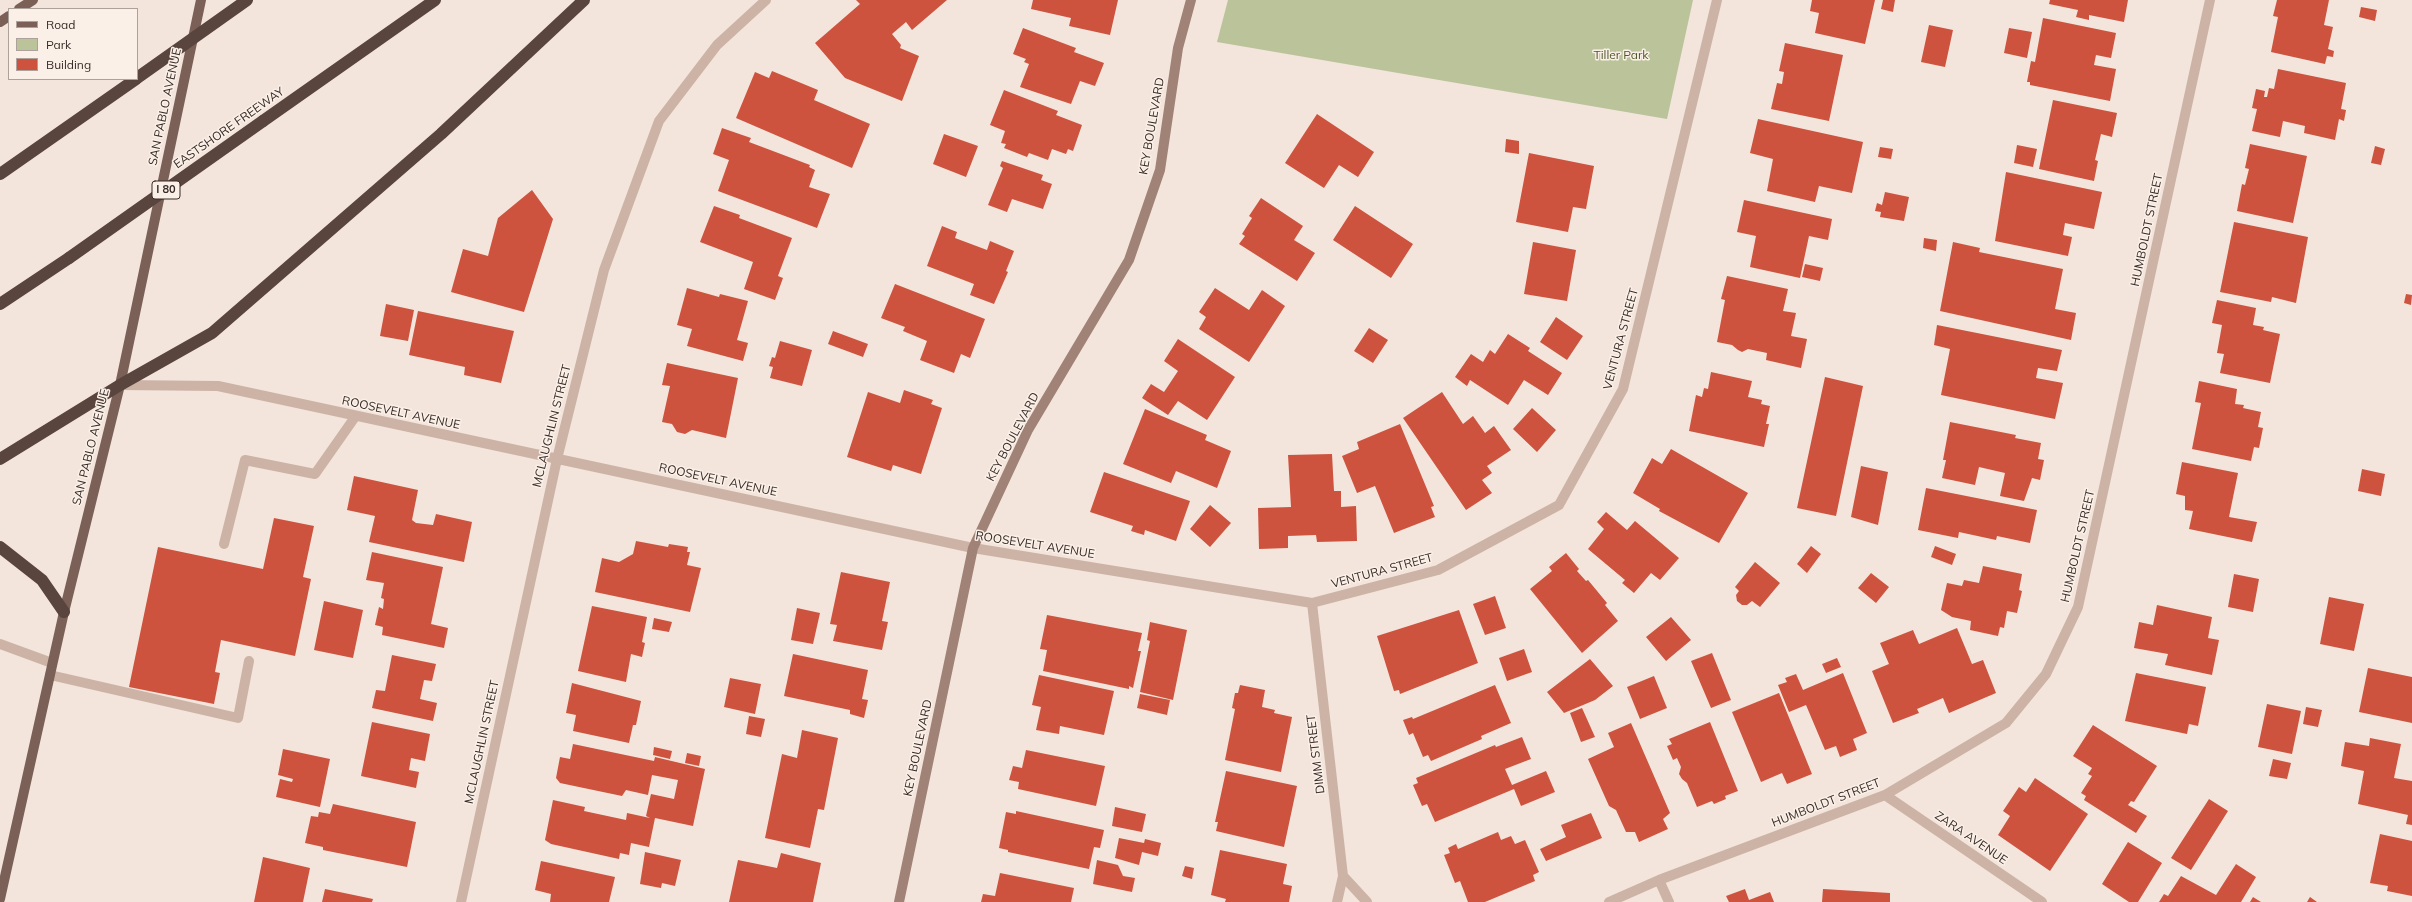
<!DOCTYPE html>
<html>
<head>
<meta charset="utf-8">
<style>
	body { margin:0 }
	#map { position:relative; width:2412px; height:902px; overflow:hidden; background:#f3e5db; font-family:Mulish,sans-serif }
	canvas { display:block }
	.legend { position:absolute; left:8px; top:8px; width:130px; height:72px; box-sizing:border-box; background:#fbf0e8; border:1px solid #ada19b; margin:0; padding:5px 7px; list-style:none; font-size:12px; color:#382b27 }
	.legend li { display:flex; align-items:center; gap:8px; height:20px }
	.legend b { width:20px; border:1px solid #ada19b }
</style>
</head>
<body>
<div id="map">
<canvas width="2412" height="902"></canvas>
<ul class="legend">
<li><b style="height:5px;background:#7b6057"></b>Road</li>
<li><b style="height:11px;background:#bac39a"></b>Park</li>
<li><b style="height:11px;background:#cd533f"></b>Building</li>
</ul>
</div>
<script>
const ctx = document.querySelector('canvas').getContext('2d');
ctx.lineJoin = 'round';
function fill(path, color) { ctx.fillStyle = color; ctx.fill(path, 'evenodd'); }
function trace(path, color, width, dash) { ctx.strokeStyle = color; ctx.lineWidth = width; ctx.lineCap = dash ? 'butt' : 'round'; ctx.setLineDash(dash || []); ctx.stroke(path); }
function write(font, color, halo, rows, align = 'center') {
  ctx.font = font + ' Mulish,sans-serif'; ctx.lineWidth = 3; ctx.setLineDash([]); ctx.textBaseline = 'middle'; ctx.strokeStyle = halo; ctx.fillStyle = color; for (const [text, x, y, turn = 0] of rows) {
    ctx.save(); ctx.translate(x, y); ctx.rotate((+turn || 0) * Math.PI / 180); ctx.textAlign = isNaN(turn) ? turn : align; if (halo) ctx.strokeText(text, 0, 0); ctx.fillText(text, 0, 0); ctx.restore();
  }
}
fill(new Path2D(`
	M1228,0H1693L1667,119L1217,42Z`), '#bac39a');
fill(new Path2D(`
	M856,0H947L912,30L906,22L892,34L901,45L900,48L919,56L902,101L845,78L815,43L860,4Z
	M1033,0H1118L1110,35L1069,26L1071,18L1031,9Z
	M1812,0H1875L1865,44L1815,33L1819,13L1810,11Z
	M1883,0H1895L1893,12L1881,9Z
	M2050,0H2128L2124,22L2089,15V20L2076,17L2078,10L2049,4Z
	M2277,0H2329L2324,25L2333,27L2328,49L2334,51L2333,57L2327,56L2325,64L2271,52L2278,17L2273,16Z
	M2361,7L2377,10L2375,21L2359,17Z
	M2043,18L2116,33L2111,58L2096,55L2094,65L2116,69L2110,101L2030,85V82H2027L2031,61L2035,62Z
	M1929,25L1953,30L1945,67L1921,62Z
	M1023,28L1076,48L1074,52L1104,63L1095,86L1080,81L1071,104L1020,87L1029,64L1024,62L1026,59L1013,54Z
	M2009,28L2032,32L2027,58L2004,53Z
	M1785,43L1843,55L1829,121L1771,109L1777,83L1782,84L1784,72L1779,71Z
	M2278,69L2346,83L2341,109L2346,110L2344,121L2339,119L2335,140L2304,133L2305,126L2283,121L2280,137L2252,131L2257,109L2252,108L2256,89L2265,91L2264,97H2267L2269,88L2274,89Z
	M772,71L818,90L814,100L870,124L852,168L736,118L755,72L769,78Z
	M1004,90L1058,111L1056,115L1082,125L1073,151L1068,149L1066,154L1052,149L1048,160L1029,153L1027,157L1004,148L1006,144L1001,143L1005,131L990,125Z
	M2053,100L2117,113L2112,137L2101,134L2095,160L2098,161L2094,181L2039,169Z
	M1317,114L1374,152L1358,177L1339,165L1324,188L1285,163Z
	M1758,119L1863,142L1852,193L1819,186L1815,202L1767,191L1773,159L1750,153Z
	M722,128L751,138L749,142L810,165L809,167L815,170L809,187L830,194L817,228L718,191L729,160L713,154Z
	M944,134L978,146L966,177L933,164Z
	M1506,139L1519,141V154L1505,152Z
	M2250,144L2307,156L2293,223L2237,211L2242,184L2245,185L2249,169L2245,168Z
	M2017,145L2037,149L2033,167L2014,163Z
	M2375,146L2385,149L2381,165L2371,163Z
	M1880,147L1893,149L1891,159L1878,157Z
	M1529,153L1594,166L1586,209L1573,207L1568,232L1516,222Z
	M1002,161L1043,175L1041,180L1052,184L1043,209L1012,199L1007,212L988,205L1003,168L1000,166Z
	M2006,172L2102,192L2094,229L2065,223L2063,235L2072,237L2068,256L1995,241Z
	M532,190L553,219L524,312L451,292L463,249L488,256L498,218Z
	M1885,192L1909,197L1904,221L1880,217L1881,212L1875,211L1877,203L1882,205Z
	M1261,198L1303,226L1294,240L1315,253L1297,281L1239,244L1245,236L1242,234L1252,218L1249,216Z
	M1744,200L1832,219L1828,240L1809,236L1800,278L1750,267L1756,236L1737,232Z
	M714,206L740,215L739,218L792,238L778,276L783,278L775,300L744,289L753,262L700,242Z
	M1355,206L1413,244L1391,278L1333,240Z
	M2234,222L2308,237L2296,303L2272,297L2271,302L2220,292Z
	M942,226L957,232L955,238L987,250L990,241L1014,251L1006,271L1008,272L994,304L970,295L974,284L927,266Z
	M1924,238L1937,240L1936,251L1923,248Z
	M1533,242L1576,250L1567,301L1524,294Z
	M1953,242L1980,248L1979,252L2063,269L2055,309L2076,313L2071,340L1940,311Z
	M1805,264L1823,268L1820,281L1802,277Z
	M1727,276L1788,289L1783,311L1796,313L1791,336L1807,339L1801,368L1766,360L1767,353L1748,349L1742,352L1738,350L1732,345L1717,342L1725,300L1721,299Z
	M895,284L985,319L970,358L961,354L954,373L920,360L927,341L903,331L905,327L881,318Z
	M687,288L719,297L720,294L748,301L737,340L748,343L743,361L687,346L692,329L677,325Z
	M1215,288L1249,310L1262,290L1285,306L1249,362L1199,329L1206,317L1199,312Z
	M2406,294L2412,295L2411,305L2404,303Z
	M2217,300L2256,308L2253,325L2264,327L2263,330L2280,334L2270,383L2220,373L2224,354L2217,353L2222,325L2212,323Z
	M386,304L414,310L408,341L380,336Z
	M418,311L514,331L501,383L464,375L465,367L409,355Z
	M1556,317L1583,336L1567,360L1540,342Z
	M1937,325L2062,350L2057,371L2038,368L2036,378L2063,383L2055,419L1941,395L1950,349L1934,345Z
	M1369,328L1388,340L1373,363L1354,351Z
	M833,331L868,344L863,357L828,344Z
	M1508,334L1530,348L1528,351L1562,373L1548,395L1524,380L1508,405L1470,380L1467,386L1455,377L1471,354L1483,362L1490,350L1495,354Z
	M1178,339L1235,377L1207,420L1178,401L1168,415L1142,398L1151,384L1164,392L1178,371L1164,361Z
	M780,341L812,350L802,386L770,378L773,367L769,366L772,357L775,358Z
	M667,363L738,378L726,438L692,430L685,434L677,432L672,424L662,422L670,386L662,385Z
	M1711,372L1752,381L1748,397L1762,400L1761,404L1770,406L1766,424H1769L1764,447L1689,431L1696,395L1702,397L1704,388L1708,389Z
	M1825,377L1863,386L1836,516L1797,508Z
	M2199,381L2237,389L2235,404L2244,405L2243,408L2261,412L2258,427L2263,428L2259,448L2254,447L2251,461L2192,449L2201,403L2195,402Z
	M904,390L933,400L931,404L942,408L921,474L893,465L891,471L847,457L868,392L900,403Z
	M1442,392L1463,424L1473,416L1485,433L1494,426L1511,450L1487,466L1492,473L1482,480L1492,493L1466,510L1403,418Z
	M1532,408L1556,430L1537,452L1513,429Z
	M1145,409L1207,435L1205,440L1231,451L1217,488L1176,471L1171,483L1123,464Z
	M1950,422L2016,435L2015,438L2041,443L2038,459L2044,460L2040,480L2032,478L2024,501L2000,496L2005,473L1979,467L1975,485L1942,478L1946,460H1943Z
	M1400,424L1434,506L1431,507L1435,517L1394,533L1375,486L1357,493L1342,456L1359,449L1357,442Z
	M1671,449L1748,493L1719,543L1659,511L1660,509L1633,493L1652,458L1662,464Z
	M1332,454L1334,491H1341V507L1356,506L1357,541L1317,542L1316,535L1288,536V548L1259,549L1258,508L1291,507L1288,455Z
	M2182,462L2238,473L2229,517L2257,522L2252,542L2189,529L2193,511L2185,510V496L2176,494Z
	M1861,466L1888,472L1878,525L1851,517Z
	M2362,469L2385,474L2381,496L2358,491Z
	M1104,472L1190,501L1176,541L1145,530L1144,535L1131,531L1133,526L1090,512Z
	M354,476L418,490L412,520L416,523L433,525L436,514L472,522L464,562L369,542L375,516L347,510Z
	M1926,488L2037,510L2030,543L1997,536L1996,540L1959,532L1958,538L1918,530Z
	M1210,505L1231,523L1210,547L1190,529Z
	M1606,512L1627,530L1635,521L1679,558L1660,580L1651,573L1634,593L1622,583L1625,580L1588,549L1604,529L1597,522Z
	M274,518L314,526L303,577L311,579L295,656L221,640L215,672L220,673L214,704L129,687L158,547L263,569Z
	M636,541L668,547L669,544L688,547L687,552H690L687,565L701,568L690,612L595,592L602,558L619,562L633,554Z
	M1811,546L1821,554L1807,573L1797,564Z
	M1935,546L1956,554L1952,565L1931,557Z
	M372,552L443,567L431,624L448,628L444,648L382,635L383,627L375,625L379,607L383,609L384,599L381,598L384,583L366,580Z
	M1566,553L1579,569L1577,571L1586,581L1588,580L1607,603L1605,605L1618,621L1582,653L1530,589L1552,571L1549,567Z
	M1755,562L1780,583L1760,607L1752,601L1747,605H1742L1737,601L1736,595L1739,591L1735,587Z
	M1983,566L2022,574L2019,590L2022,591L2017,613L2007,611L2004,628L2000,627L1998,636L1970,630L1971,621L1952,617L1941,610L1947,583L1962,586L1964,580L1979,583Z
	M841,572L890,582L882,621L888,622L882,650L833,641L837,625L830,624Z
	M1871,573L1889,587L1876,603L1858,588Z
	M2234,574L2259,579L2253,612L2228,607Z
	M1495,596L1506,628L1485,635L1473,604Z
	M2329,597L2364,604L2354,651L2320,644Z
	M324,601L363,610L353,658L314,650Z
	M2157,605L2212,617L2208,638L2219,640L2212,675L2165,665L2168,654L2134,648L2139,622L2153,625Z
	M592,606L647,617L642,642L645,643L642,657L631,654L626,682L578,671Z
	M797,608L820,613L813,644L791,640Z
	M1459,610L1478,663L1400,694L1399,690L1394,691L1377,636Z
	M1047,615L1142,633L1138,651H1141L1133,688L1129,686V689L1043,671L1047,650L1040,649Z
	M1671,617L1691,640L1666,661L1646,637Z
	M654,618L672,622L669,632L652,629Z
	M1150,622L1187,630L1173,700L1140,692L1150,641L1147,640Z
	M1957,628L1972,664L1983,660L1996,693L1949,713L1943,698L1917,709L1919,713L1893,723L1872,671L1889,664L1880,643L1913,630L1919,644Z
	M1524,649L1532,672L1507,681L1499,658Z
	M1712,653L1731,700L1711,708L1691,661Z
	M793,654L868,670L862,699L868,700L864,718L850,714V710L784,696Z
	M392,655L436,664L432,681L424,680L420,699L437,703L433,721L372,708L376,690L385,691Z
	M1837,658L1841,667L1826,673L1822,664Z
	M1590,659L1613,686L1595,700L1564,713L1547,692Z
	M2368,668L2412,677V723L2359,712Z
	M1843,673L1867,733L1853,739L1857,750L1840,757L1836,746L1825,750L1806,705L1789,712L1778,685L1787,682L1785,678L1796,674L1803,690Z
	M2136,673L2206,687L2198,726L2189,724L2187,734L2125,721Z
	M1039,675L1114,691L1104,735L1060,726L1059,734L1036,730L1041,707L1032,705Z
	M1654,676L1667,708L1640,719L1627,687Z
	M730,678L761,684L755,714L724,707Z
	M572,683L641,701L636,725H633L629,743L573,731L576,715L566,713Z
	M1240,685L1265,690L1262,707L1275,710L1274,713L1292,717L1281,772L1225,760L1235,709L1232,708L1235,693H1238Z
	M1495,685L1511,723L1481,736L1482,739L1431,761L1428,755L1423,757L1413,733L1409,735L1403,720L1412,717L1413,719Z
	M1779,693L1812,774L1787,784L1782,773L1761,782L1732,712Z
	M1140,694L1170,700L1167,715L1137,708Z
	M2267,704L2301,711L2292,754L2258,747Z
	M2306,707L2322,710L2318,727L2303,724Z
	M1582,708L1595,737L1581,742L1570,713Z
	M749,716L765,719L761,737L746,734Z
	M372,722L430,734L425,761L411,758L409,770L419,772L416,788L361,776Z
	M1710,722L1738,791L1725,796L1726,799L1714,804L1712,801L1697,807L1687,783L1682,779L1679,774L1681,767L1677,758L1673,760L1667,746L1672,744L1669,739Z
	M1631,723L1670,813L1663,819L1668,829L1639,842L1635,832H1626L1616,810L1609,806L1588,759L1614,747L1608,733Z
	M2093,725L2157,766L2134,802L2131,801L2128,805L2147,816L2136,833L2084,800L2086,796L2081,793L2092,776L2088,774L2092,768L2073,756Z
	M802,730L838,738L824,810L818,809L810,848L765,838L782,754L797,758Z
	M1522,737L1531,759L1505,769L1512,785L1546,771L1555,792L1521,806L1514,789L1435,822L1427,804L1422,806L1413,785L1418,783L1416,778L1495,745L1496,747Z
	M2370,738L2401,744L2394,778L2412,781V825L2406,824L2408,815L2358,804L2364,771L2341,766L2345,742L2369,746Z
	M573,744L654,761L655,757L705,769L693,826L655,818L649,847L631,843L629,855L620,853L619,859L551,844L545,840L553,800L585,807L584,811L626,820L627,813L650,818L646,816L651,794L674,799L678,780L652,775L648,795L626,790L622,796L560,783L556,778L560,757L570,759Z
	M654,747L672,751L670,759L653,755Z
	M283,749L330,759L320,807L276,797L280,779L292,782L293,779L278,775Z
	M1026,750L1105,766L1096,806L1018,789L1019,782L1009,780L1013,766L1022,768Z
	M687,753L701,756L699,766L685,763Z
	M2273,759L2291,763L2287,779L2269,776Z
	M1226,771L1297,786L1284,847L1216,831L1218,822H1215Z
	M2035,778L2088,814L2050,871L1998,835L2010,816L2003,811L2019,787L2026,792Z
	M2209,799L2228,811L2191,870L2171,858Z
	M333,804L416,822L407,867L323,850V847L305,843L311,816L318,817L319,812L330,814Z
	M1115,807L1146,814L1142,832L1112,826Z
	M1016,811L1104,830L1100,848L1094,847L1089,869L1008,852V850L999,848L1006,812L1016,814Z
	M1591,813L1602,838L1546,861L1540,849L1566,837L1561,825Z
	M1498,832L1501,840L1511,836L1515,844L1525,840L1539,872L1533,875L1535,881L1485,902H1468L1460,881L1455,883L1444,855L1450,853L1448,848L1456,844L1458,849Z
	M2380,834L2412,841V896L2387,891L2388,886L2370,883Z
	M1119,838L1144,843L1145,839L1161,843L1158,856L1142,852L1139,865L1115,858Z
	M2128,842L2162,863L2138,902H2129L2102,884Z
	M1220,850L1287,864L1283,884L1292,886L1289,902H1225L1226,899L1211,895Z
	M645,852L681,860L675,886L662,883L661,888L640,884Z
	M781,853L821,863L813,902H729L738,860L777,868Z
	M263,857L310,868L303,902H254Z
	M1097,860L1118,865L1123,876L1135,878L1132,892L1093,884Z
	M541,861L615,877L609,902H550L551,894L535,890Z
	M2236,864L2256,877L2241,902H2159L2164,894L2168,896L2181,876L2216,895Z
	M1185,866L1194,868L1192,879L1182,876Z
	M1000,873L1074,888L1071,902H981L983,894L995,896Z
	M325,889L373,899L372,902H322Z
	M1745,889L1749,900L1770,892L1774,902H1729L1726,896Z
	M1823,889L1890,893V902H1822Z
	M2253,897L2261,902H2250Z
	M2310,897L2317,902H2307Z`), '#cd533f');
trace(new Path2D(`
	M224,544L245,460L315,474L355,417
	M0,644L52,663
	M50,675L238,718L249,661`), '#ccb3a6', 10);
trace(new Path2D(`
	M120,385L218,386L973,548L1312,603L1438,570L1559,505L1623,389L1717,0
	M1312,603L1343,876L1337,902
	M1885,795L2042,902
	M1343,876L1367,902
	M1659,880L1669,902
	M461,902L557,459L604,270L659,121L717,45L766,0
	M1609,902L1659,880L1885,795L2006,723L2046,674L2078,607L2210,0`), '#ccb3a6', 10);
trace(new Path2D(`
	M899,902L973,548L1028,430L1129,260L1160,170L1178,48L1191,0`), '#a08277', 10);
trace(new Path2D(`
	M19,9L33,0
	M0,22L9,16
	M0,899L64,612L120,385L201,0`), '#7b6057', 10);
trace(new Path2D(`
	M263,121L435,0
	M0,174L136,79
	M0,304L69,258
	M0,459L120,385L212,333L441,134L584,0
	M0,547L42,580L64,612`), '#59443e', 12);
trace(new Path2D(`
	M137,78L247,0
	M69,258L263,121`), '#59443e', 12);
for (const [x, y, w] of [
	[166,190,28]
]) { const box = new Path2D(); box.roundRect(x - w / 2, y - 9, w, 18, 3); ctx.fillStyle = '#fbf0e8'; ctx.fill(box); trace(box, '#382b27', 1); }
write('bold 11px', '#382b27', null, [
	["I 80",166,190]
]);
write('12px', '#4c582a', '#fbf0e8', [
	["Tiller Park",1621,55]
]);
write('12px', '#382b27', '#fbf0e8', [
	["SAN PABLO AVENUE",165,107,-78],
	["KEY BOULEVARD",1152,126,-80],
	["EASTSHORE FREEWAY",229,128,-35],
	["HUMBOLDT STREET",2147,230,-78],
	["VENTURA STREET",1621,339,-75],
	["ROOSEVELT AVENUE",401,413,12],
	["MCLAUGHLIN STREET",552,426,-76],
	["KEY BOULEVARD",1013,437,-62],
	["SAN PABLO AVENUE",91,447,-76],
	["ROOSEVELT AVENUE",718,480,12],
	["ROOSEVELT AVENUE",1035,545,9],
	["HUMBOLDT STREET",2078,546,-77],
	["VENTURA STREET",1382,571,-15],
	["MCLAUGHLIN STREET",482,742,-78],
	["KEY BOULEVARD",918,748,-78],
	["DIMM STREET",1316,754,-97],
	["HUMBOLDT STREET",1826,803,-21],
	["ZARA AVENUE",1971,838,34]
]);
</script>
</body>
</html>
